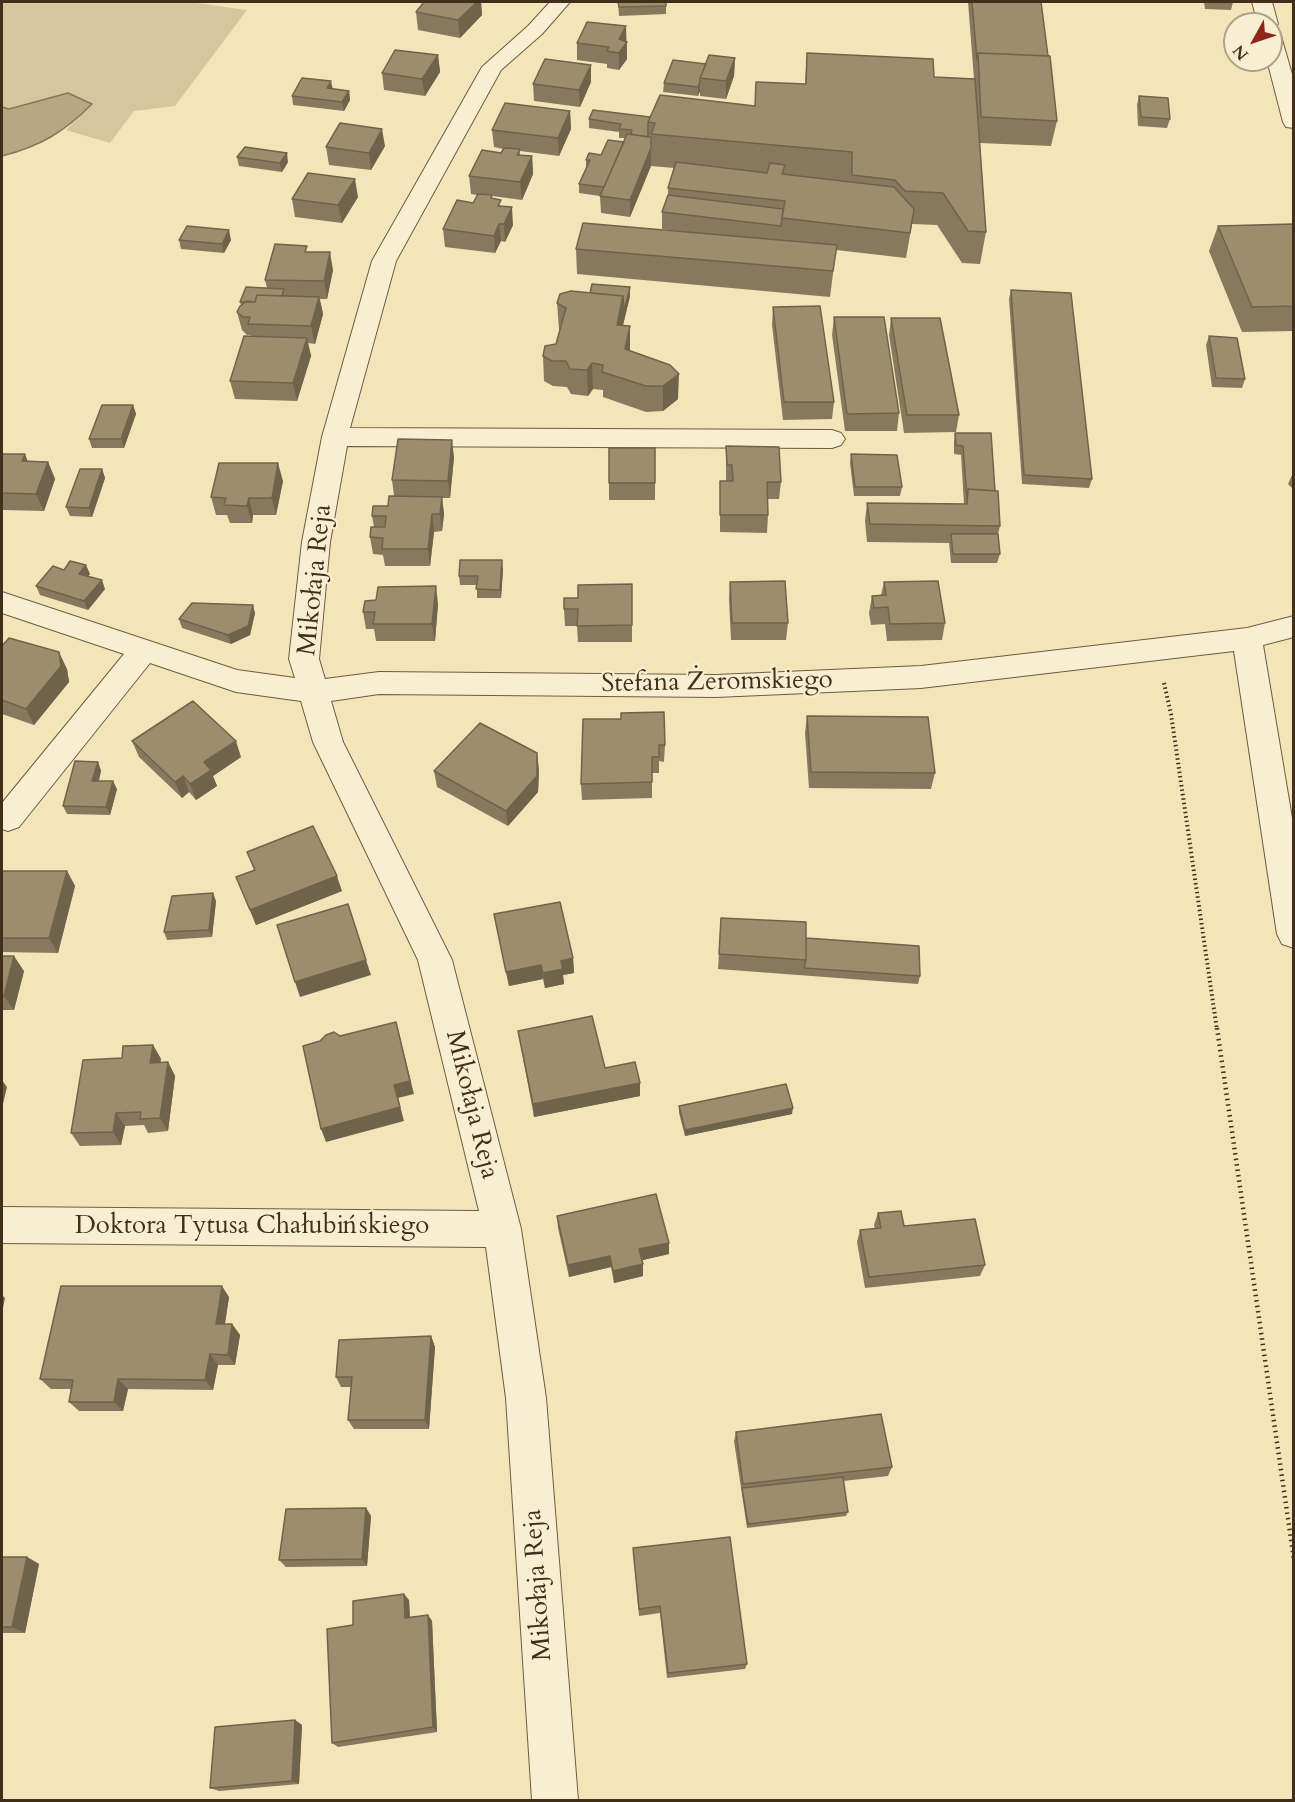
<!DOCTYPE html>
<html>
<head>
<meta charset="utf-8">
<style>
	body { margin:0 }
	#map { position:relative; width:1295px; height:1802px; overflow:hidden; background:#f4e5b9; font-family:Cardo,serif }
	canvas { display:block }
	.frame { position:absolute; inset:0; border:3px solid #412e1b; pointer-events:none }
	.north { position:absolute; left:1223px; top:12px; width:60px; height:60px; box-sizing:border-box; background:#f8eed2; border:2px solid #afa189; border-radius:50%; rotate:230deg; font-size:16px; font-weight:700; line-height:24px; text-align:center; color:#412e1b }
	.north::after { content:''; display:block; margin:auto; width:21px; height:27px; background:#8f2418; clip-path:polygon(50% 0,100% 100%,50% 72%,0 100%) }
</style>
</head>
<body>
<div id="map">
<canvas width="1295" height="1802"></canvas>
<div class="frame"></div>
<div class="north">N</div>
</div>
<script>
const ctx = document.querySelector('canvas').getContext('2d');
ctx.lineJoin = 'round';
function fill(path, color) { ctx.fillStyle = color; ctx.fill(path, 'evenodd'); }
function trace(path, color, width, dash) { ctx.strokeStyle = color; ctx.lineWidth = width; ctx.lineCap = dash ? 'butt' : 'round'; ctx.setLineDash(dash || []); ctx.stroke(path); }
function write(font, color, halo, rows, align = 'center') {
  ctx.font = font + ' Cardo,serif'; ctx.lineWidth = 4.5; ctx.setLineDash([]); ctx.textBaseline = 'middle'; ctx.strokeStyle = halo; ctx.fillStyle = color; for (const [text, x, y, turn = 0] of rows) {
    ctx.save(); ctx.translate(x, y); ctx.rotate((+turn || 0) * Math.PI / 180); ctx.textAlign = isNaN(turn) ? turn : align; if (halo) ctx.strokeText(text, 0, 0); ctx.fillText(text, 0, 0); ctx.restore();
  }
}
fill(new Path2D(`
	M2,2H189L247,10L175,106L134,111L110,143L66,130L92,104L68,93L9,109L2,107Z`), '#d6c69e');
const water = new Path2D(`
	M68,93L92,104C64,132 41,146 2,156V107L9,109Z`);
fill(water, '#b7a783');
trace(water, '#887759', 1.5);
const minor = new Path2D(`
	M550,2H570L542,34L501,70L396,261L350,428L832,430L841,433L845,439L841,445L832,448L347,446L330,542L319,659L325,679L379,672L716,675L921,666L1247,628L1294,616V637L1263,645L1294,830V948L1282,944L1277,934L1234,651L921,688L716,697L379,694L331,701L343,742L452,960L521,1229L546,1398L578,1800H532L506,1398L486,1247L2,1243V1207L479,1211L418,960L313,742L301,701L236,692L150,663L19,827L8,831L2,829V803L124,654L2,613V592L237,670L295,678L289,659L302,542L322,437L372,261L482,67L528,26Z
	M1252,2H1272L1278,24L1275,28L1271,29V24H1258Z
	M1271,30L1278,32L1281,36L1294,81V128L1286,127L1283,122L1267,60H1271Z`);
trace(minor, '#6e5c42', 2);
trace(new Path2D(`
	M1164,683L1171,714L1217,1030`), '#412e1b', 4, [1.5, 3]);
trace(new Path2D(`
	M1217,1028L1294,1560`), '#412e1b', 4.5, [1.5, 4]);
fill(minor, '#f8eed2');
fill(new Path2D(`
	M424,2H481L482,15L460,38L418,30L416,12Z
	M618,2H666V14L619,16Z
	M968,2H1041L1057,121L1051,146L980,143L986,232L980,264L962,263L937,225L912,224L906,258L836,250L830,297L577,274L576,249L677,231L662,229V212L668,195V188L674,168L651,166L630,217L601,213L600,196L579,193V184L586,168V160L601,155L624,142L625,138H619V132L589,128V119L650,117L755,106L805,84L807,53L934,77L974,79Z
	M1204,2H1233L1231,10L1205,9Z
	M627,42V59L619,70L607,68V64L577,60V43Z
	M438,55L440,72L425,96L384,90L382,73Z
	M735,58L734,76L726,99L700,96V91L698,96L663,92L664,83L706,64Z
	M591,82L580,107L534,101L533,84Z
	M332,89L349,91L350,100L344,111L293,105L292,96Z
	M1139,96L1170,119L1167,128L1138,126L1137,105Z
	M570,111L571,129L559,156L520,151V155L532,156L533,174L522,200L492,196V199L501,206L513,225L505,242L501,241L495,253L445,247L443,229L473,203L477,195L471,194L469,176L501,153L503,149L494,147L492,130Z
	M385,146L371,170L329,165L326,147Z
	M237,157L288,162L282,172L239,166Z
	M358,197L342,223L295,217L292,199Z
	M1293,224V331L1242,332L1209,251L1218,226Z
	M179,240H231L224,253L181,249Z
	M308,252L333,270L327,299H320L323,314L315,344L308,343L311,356L297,401L235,399L230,381L251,336V335H247L242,330L237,312L241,305L240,302L267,288L265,280Z
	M630,287V296L623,325L630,326V351L678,399L663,411L646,412L603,397V390L593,389L588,396L571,394L567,387L553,386L544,381L543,356L556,344L560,330L559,329L557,303L590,293Z
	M1011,290L1092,479L1089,488L1022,484L1009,299Z
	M773,307L834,402L832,419L783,420L772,325Z
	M834,317L899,413L897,431H845L832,335Z
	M891,318L959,415L956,432L904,433L889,335Z
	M1209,336L1245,379L1242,388L1212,387L1206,345Z
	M133,405L136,414L124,448H92L89,439Z
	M955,433L995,491L1000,526L998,534L1000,554L997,563H951L949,543L867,542L865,521L867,503L964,504L961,455L954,454V442Z
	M726,446L781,482L779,499H767L768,515L767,533L720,532V481H726Z
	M655,448V500H609V483Z
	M2,454L28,461L48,462L55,479L44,511L3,510L2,513Z
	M851,454L902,487L900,496H854L850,463Z
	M454,457L450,498H442L444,514L442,531L434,532L430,566H385L383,555L373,554L370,537L374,527L372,516L388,506L394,496L392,480Z
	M102,469L105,478L92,517L70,516L66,507Z
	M1293,474V489L1288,484L1292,475Z
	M283,481L276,515H253L252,523H230L227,515H216L211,497Z
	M503,569L501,598H477V585H460L459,576Z
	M64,570L90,574L88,576L105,589L88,610L40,595L36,586Z
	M730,582L788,623L786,640H731L729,599Z
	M884,582L945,623L942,640L887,641L885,624L871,625L869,613L872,596L881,595Z
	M632,584V642H578L577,626H565L564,609L578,598Z
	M438,604L435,641H376L374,629H366L363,612Z
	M255,613L250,635L231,644L182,628L179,619Z
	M2,641L3,644L67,669L69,682L34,725L2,714Z
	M807,716L935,773L931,789L809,788L805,733Z
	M583,719L665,745L664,762L659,761V773H652V798L582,800L581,784Z
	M132,741L241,757L213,776L217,786L196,800L189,792L182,798L139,757Z
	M98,762L101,771L99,781L117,789L110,815L67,814L63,806Z
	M539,769L538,792L508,826L437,787L434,771Z
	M247,852L342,891L256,925L236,877L254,870Z
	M2,871H67L75,886L58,953L2,952Z
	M216,901L212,937L167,940L164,932Z
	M494,914L573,958L574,973L563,975L564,984L545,988L543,979L509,986Z
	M721,918L806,938L920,976L918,984L718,969Z
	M2,956L24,971L14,1010H2Z
	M518,1031L605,1068L640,1096L534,1117Z
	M153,1045L161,1059L160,1063L168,1062L175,1076L168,1131L148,1133L144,1125L125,1126L121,1145L80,1146L71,1133L122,1058Z
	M679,1106L792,1114L685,1136L679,1113Z
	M878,1213L985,1265L980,1276L865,1288L857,1242L860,1230L875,1229L874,1225Z
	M557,1216L669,1243V1254L642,1260L643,1276L614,1283L611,1267L569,1277L558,1228Z
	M229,1297L225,1324H232L240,1335L235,1365H218L213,1390L128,1389L123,1411H79L69,1402L71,1389H51L40,1379Z
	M431,1336L435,1347L429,1429H354L348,1420L351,1387H341L336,1377Z
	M736,1432L892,1467L888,1476L843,1481L848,1512L846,1516L747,1528L734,1441Z
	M366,1508L371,1516L367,1566L286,1567L279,1560Z
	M633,1548L747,1664L745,1669L667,1678L660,1613L639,1616Z
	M2,1557H27L39,1564L25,1633H2Z
	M409,1600L410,1617L428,1615L432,1621L437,1732L338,1747L332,1743L353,1625Z
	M295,1720L302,1725L299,1784L219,1791L210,1788Z`), '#88795e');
fill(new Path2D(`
	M477,2H481L482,15L460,38L458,20Z
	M626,26L627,59L619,70V39Z
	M438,55L440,72L425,96L422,79Z
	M735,58L734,76L726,99V81Z
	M591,65V82L580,107L579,90Z
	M331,81L333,90L327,88Z
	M700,82V91L698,96V87Z
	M349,91L350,100L344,111L342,102Z
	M570,111L571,129L559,156L558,138Z
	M382,129L385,146L371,170L369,153Z
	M651,148V166L630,217V200Z
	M287,153L288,162L282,172L280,163Z
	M532,156L533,174L522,200L520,182Z
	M355,179L358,197L342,223L338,205Z
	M512,207L513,225L505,242L504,224Z
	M499,224L501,241L495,253L494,236Z
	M229,230L231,240L224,253L222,244Z
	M330,252L333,270L327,299L324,281Z
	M630,287V296L617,350V325L623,296Z
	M319,297L323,314L315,344L311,326Z
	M630,326V351L625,349Z
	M307,338L311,356L297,401L293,383Z
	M592,363L593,389L588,396L587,370Z
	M679,374L678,399L663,411V386Z
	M133,405L136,414L124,448L121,439Z
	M452,440L454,457L450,498L448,481Z
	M25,454L32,472L22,461Z
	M48,462L55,479L44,511L36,494Z
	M278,463L283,481L276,515L272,498Z
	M102,469L105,478L92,517L89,508Z
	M442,497L444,514L442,531L440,514Z
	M249,498L253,515L252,523L247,506Z
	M432,514L434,532L430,566L428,549Z
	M502,560L503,569L501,598L500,590Z
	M86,565L90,574L83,583L79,574Z
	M102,580L105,589L88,610L84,601Z
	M436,586L438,604L435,641L432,624Z
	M253,605L255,613L250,635L231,644L228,635Z
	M59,652L67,669L69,682L34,725L26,709Z
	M236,741L241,757L213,776L217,786L196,800L190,784L204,762Z
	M537,753L539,769L538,792L508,826L506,811Z
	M98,762L101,771L96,789L92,781Z
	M183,776L189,792L182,798L175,782Z
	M113,781L117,789L110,815L106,807Z
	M67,871L75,886L58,953L49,938Z
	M337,876L342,891L256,925L250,910Z
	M213,893L216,901L212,937L209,930Z
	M14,956L24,971L14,1010L4,996Z
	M573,958L574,973L563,975L564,984L545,988L543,973L561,961Z
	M366,960L371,975L300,997L295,982Z
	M541,965L543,979L509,986L506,972Z
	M396,1022L414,1094L398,1098L404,1121L326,1142L321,1129L394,1085Z
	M153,1045L161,1059L158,1077L150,1063Z
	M168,1062L175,1076L168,1131L160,1118Z
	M2,1080L7,1087L2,1108Z
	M640,1083V1096L534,1117L533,1104Z
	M793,1108L792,1114L685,1136V1130Z
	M116,1113L125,1126L121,1145L113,1132Z
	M669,1243V1254L639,1261V1249Z
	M610,1256L611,1267L569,1277L568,1265Z
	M643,1264V1276L614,1283L613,1271Z
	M222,1286L229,1297L223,1335L216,1324Z
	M2,1295L5,1298L2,1313Z
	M232,1324L240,1335L235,1365L228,1355Z
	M431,1336L435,1347L429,1429L425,1420Z
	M210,1354L218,1365L213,1390L205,1380Z
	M118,1379L128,1389L123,1411L114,1402Z
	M366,1508L371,1516L367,1566L362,1559Z
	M27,1557L39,1564L25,1633L12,1627Z
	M404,1594L409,1600L410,1624L405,1618Z
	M428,1615L432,1621L437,1732L433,1727Z
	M295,1720L302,1725L299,1784L292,1781Z`), '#6f634c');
const building = new Path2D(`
	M424,2H477L458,20L416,12Z
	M618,2H666V6L619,7Z
	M972,2H1041L1048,56L978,53L977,60Z
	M587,22L626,26L619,39L627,42L619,53L607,51L609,47L577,43Z
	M395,50L438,55L422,79L382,73Z
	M807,53L933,59L934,77L975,79L986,232L968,231L943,193L905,191L895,180L852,175V152L651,134L655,123L648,122L660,95L755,106L756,82L806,84Z
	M978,53L1050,56L1057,121L981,117Z
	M709,55L735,58L726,81L700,78Z
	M545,59L591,65L579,90L533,84Z
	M673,60L706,64L700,78V82L698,87L664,83Z
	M302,78L331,81L327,88L349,91L342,102L292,96Z
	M1139,96L1168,98L1170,119L1141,117Z
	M505,103L570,111L558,138L492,130Z
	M593,110L650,117L648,122V137L631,134L632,130L619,129L621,124L589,119Z
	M340,123L382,129L369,153L326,147Z
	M627,134L651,137V148L630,200L600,196Z
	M608,140L624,142L604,187L579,184L590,160H586L589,153L601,155Z
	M245,147L287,153L280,163L237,157Z
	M504,148L520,149L517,155L532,156L520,182L469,176L482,150L501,153Z
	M676,162L767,173L770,163L785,165L782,174L894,187L914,209L910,233L782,218L785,201L668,188Z
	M308,173L355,179L338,205L292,199Z
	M478,194L492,195L491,198L501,200L498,206L512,207L504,224H499L494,236L443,229L457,200L473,203Z
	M668,195L783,209L781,226L662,212Z
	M583,223L837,245L833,271L576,249Z
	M1293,224V306L1252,307L1218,226Z
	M187,226L229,230L222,244L179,240Z
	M275,244L307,246L305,252H330L324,281L265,280Z
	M592,284L630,287L624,312L623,296L590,293Z
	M246,287L284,289L282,296L257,295L255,302H240Z
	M1011,290L1071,293L1092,479L1024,475Z
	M571,291L623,296L617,325L630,326L625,349L670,365L679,374L663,386H646L602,372L603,365L592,363L587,370L570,369L566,361H552L543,356L545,346L556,344L566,308L557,303L560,294Z
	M257,295L319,297L311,326L248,324L250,317H243L237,312L240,306L247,301L255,302Z
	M820,306L834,402H784L773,307Z
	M834,317H884L899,413L847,414Z
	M891,318H940L959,415H907Z
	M244,336L307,338L293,383L230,381Z
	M1209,336L1237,338L1245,379L1216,378Z
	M102,405H133L121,439H89Z
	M955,433H991L995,491L968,489L967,498L963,446L956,445Z
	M398,439L452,440L448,481L392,480Z
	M726,446L779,447L781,482H767L768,515H720V481H733L732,465H727Z
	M609,448H655V483H609Z
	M2,454H25L22,461L48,462L36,494L2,493Z
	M851,454L897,455L902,487H855Z
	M219,463H278L272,498H249L247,506L224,505L226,498L211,497Z
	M80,469H102L89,508L66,507Z
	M968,489L998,491L1000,526L870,524L867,503L967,504Z
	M389,496L442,497L440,514H432L428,549H382L383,538L370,537L371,527H385L386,516H372L373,506H388Z
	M951,534H998L1000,554H953Z
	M460,560H502L500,590L476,589L478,576H459Z
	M70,561L86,565L79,574L102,580L84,601L36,586L53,566L64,570Z
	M785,581L788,623H732L730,582Z
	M938,581L945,623L890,624L888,607L874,608L872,596L886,595L884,582Z
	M632,584V625L577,626L578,609H564V598H578V585Z
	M436,586L432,624H373L375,612H363L365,601L376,600L378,587Z
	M192,603L253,605L248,626L228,635L179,619Z
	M9,638L59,652L61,666L26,709L2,700V646Z
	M193,701L236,741L204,762L211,770L190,784L183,776L175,782L132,741Z
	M664,712L665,745H659V757H652V782L581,784L583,719H621V713Z
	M807,716L928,717L935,773L811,772Z
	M480,723L537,753V776L506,811L434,771Z
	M75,761L98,762L92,781H113L106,807L63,806Z
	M313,826L337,876L250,910L236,877L255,870L247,852Z
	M2,871H67L49,938H2Z
	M213,893L209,930L164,932L172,896Z
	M560,902L573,958L561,961L563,969L543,973L541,965L506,972L494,914Z
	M348,904L366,960L295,982L277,925Z
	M721,918L806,922V960L719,954Z
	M806,938L919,946L920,976L804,968L806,960Z
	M2,956H14L4,996H2Z
	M592,1016L605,1068L635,1062L640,1083L533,1104L518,1031Z
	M396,1022L410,1081L394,1085L400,1107L321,1129L303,1046L320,1041L326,1035L334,1032L340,1036Z
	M153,1045L150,1063L168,1062L160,1118L140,1119L141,1112L116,1113L113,1132L71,1133L83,1060L122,1058L123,1046Z
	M786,1084L793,1108L685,1130L679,1106Z
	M656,1194L669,1243L639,1249L643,1264L613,1271L610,1256L568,1265L557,1216Z
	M901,1211L904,1226L975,1219L985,1265L869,1277L860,1230L881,1228L878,1213Z
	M61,1286H222L216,1324H232L228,1355L210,1354L205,1380L118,1379L114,1402H69L73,1380L40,1379Z
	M431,1336L425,1420H348L352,1377H336L339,1340Z
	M881,1414L892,1467L743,1484L736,1432Z
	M843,1477L848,1512L748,1524L742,1488Z
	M366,1508L362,1559L279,1560L286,1509Z
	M730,1537L747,1664L668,1673L660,1606L639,1609L633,1548Z
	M2,1557H27L12,1627H2Z
	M404,1594L405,1618L428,1615L433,1727L332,1743L327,1629L353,1625V1601Z
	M295,1720L292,1781L210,1788L215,1727Z`);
fill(building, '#9e8d6d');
trace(building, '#6f634c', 1.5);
write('26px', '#412e1b', '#f8eed2', [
	["Mikołaja Reja",316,580,-84],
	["Stefana Żeromskiego",717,683,-1],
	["Mikołaja Reja",471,1105,76],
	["Doktora Tytusa Chałubińskiego",252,1227],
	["Mikołaja Reja",539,1585,-94]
]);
</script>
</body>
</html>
